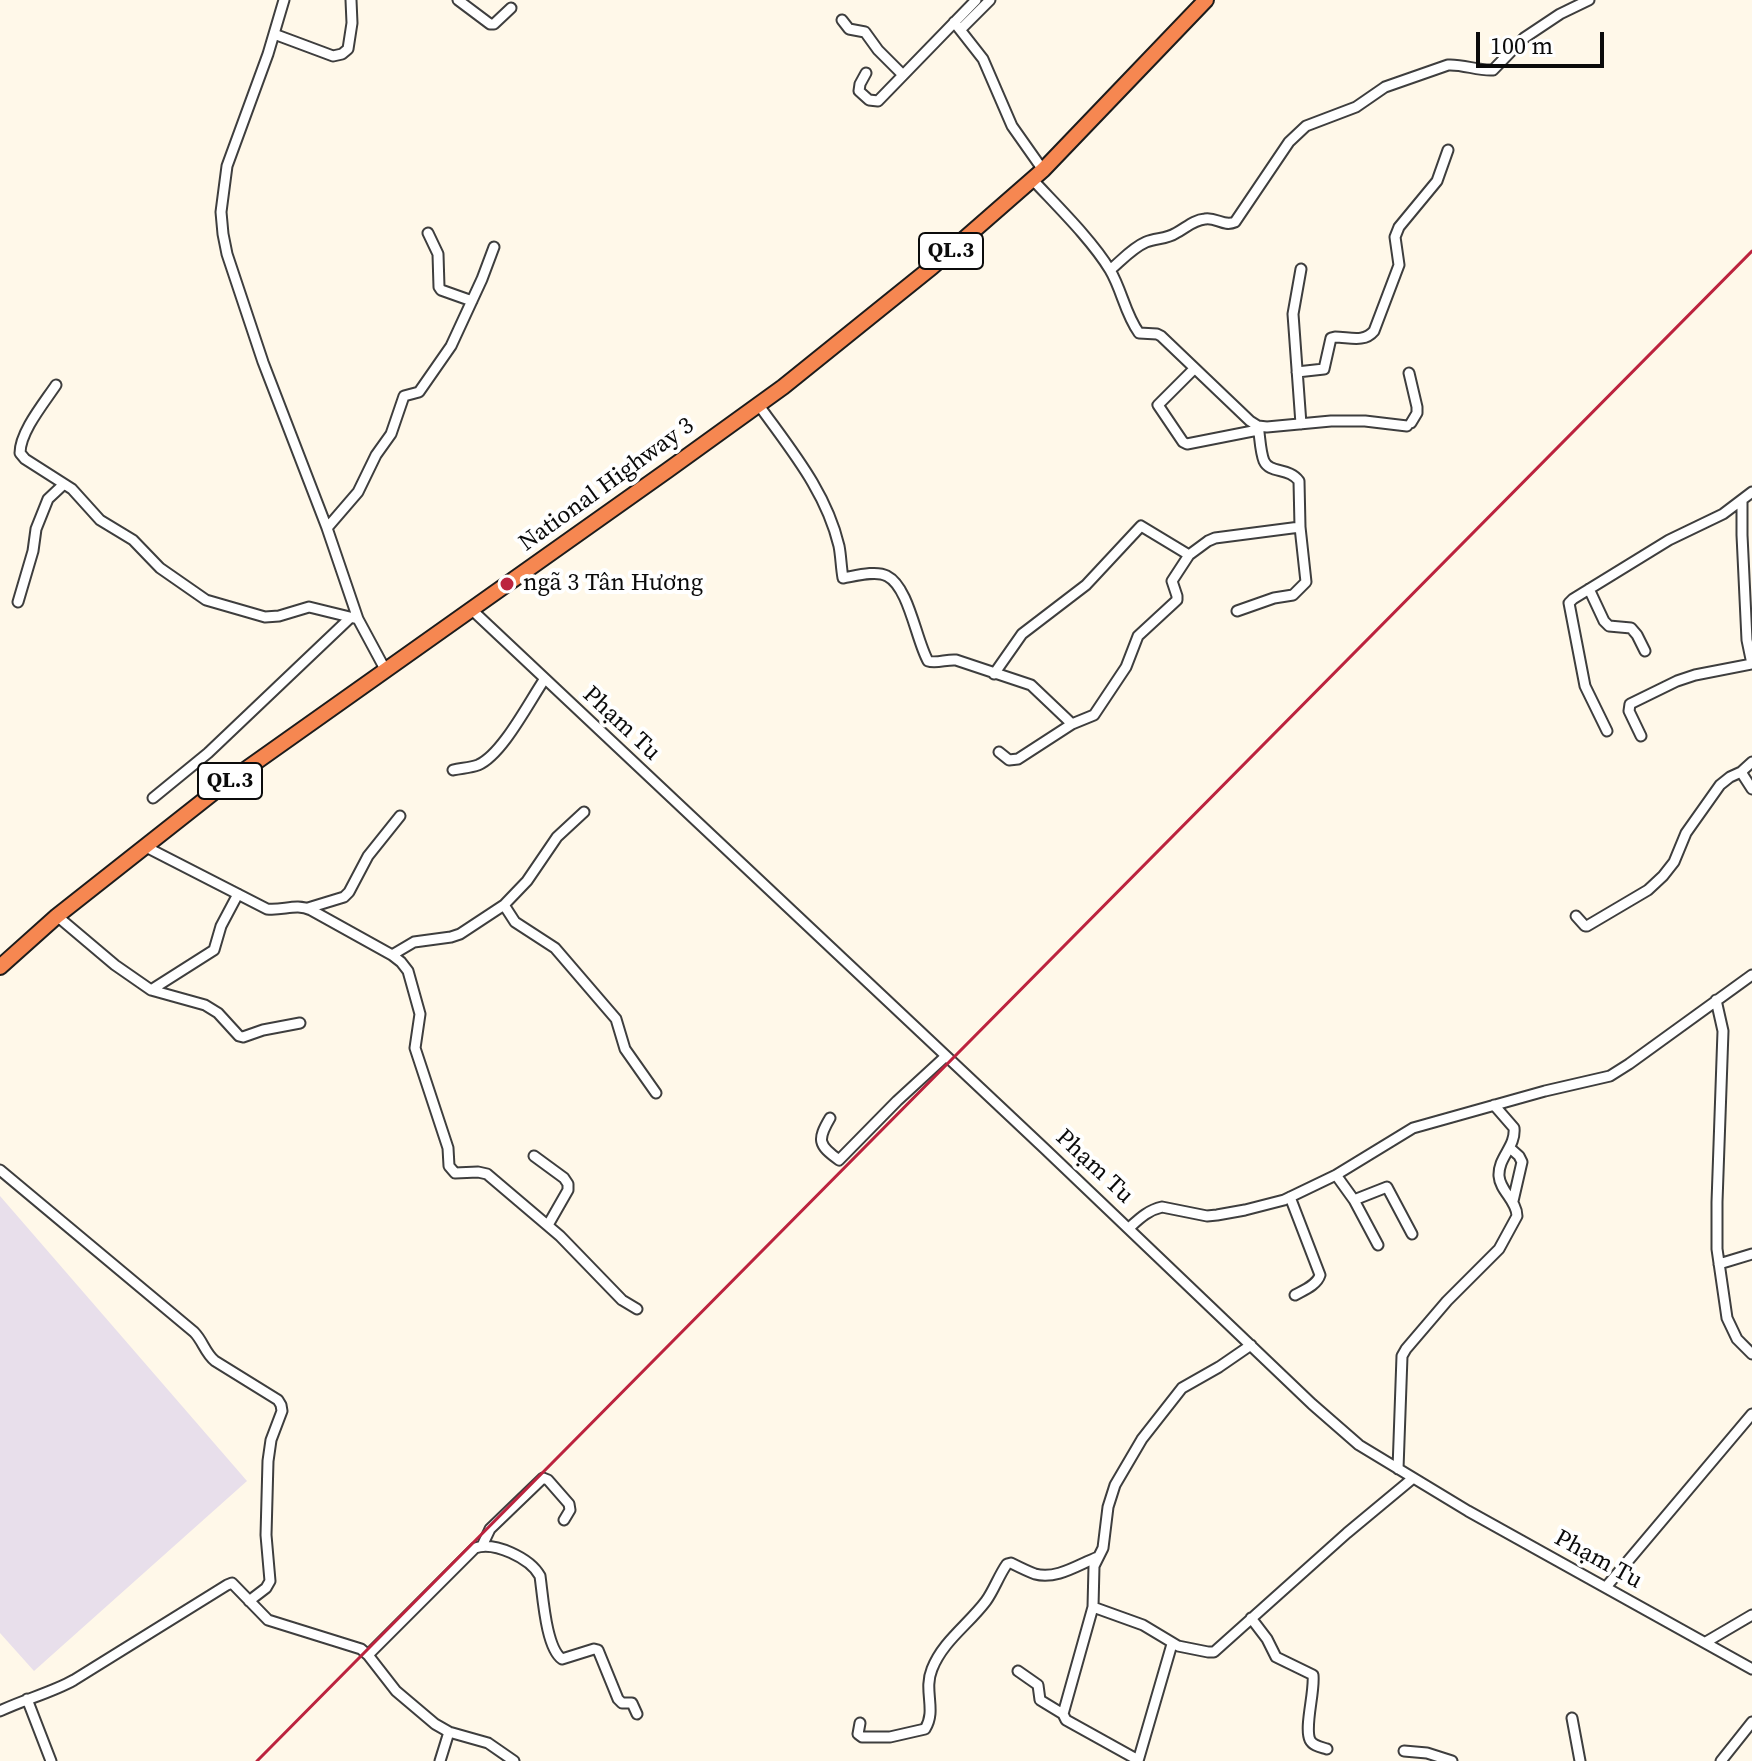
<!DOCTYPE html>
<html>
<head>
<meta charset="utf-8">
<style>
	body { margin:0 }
	#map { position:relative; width:1752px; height:1761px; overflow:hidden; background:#fff8e9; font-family:"Source Serif 4",serif }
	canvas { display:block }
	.scale { position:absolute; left:1476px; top:32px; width:128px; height:36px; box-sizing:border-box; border:4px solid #0b0b0b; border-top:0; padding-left:10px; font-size:24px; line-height:28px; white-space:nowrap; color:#0b0b0b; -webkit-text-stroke:6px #fff; paint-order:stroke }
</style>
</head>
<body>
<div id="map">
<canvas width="1752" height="1761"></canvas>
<div class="scale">100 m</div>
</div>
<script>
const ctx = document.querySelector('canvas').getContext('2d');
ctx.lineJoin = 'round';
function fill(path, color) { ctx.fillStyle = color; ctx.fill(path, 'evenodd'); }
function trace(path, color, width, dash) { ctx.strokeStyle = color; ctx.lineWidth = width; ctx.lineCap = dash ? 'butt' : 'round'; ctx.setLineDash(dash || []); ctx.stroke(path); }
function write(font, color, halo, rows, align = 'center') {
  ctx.font = font + ' "Source Serif 4",serif'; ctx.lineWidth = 8; ctx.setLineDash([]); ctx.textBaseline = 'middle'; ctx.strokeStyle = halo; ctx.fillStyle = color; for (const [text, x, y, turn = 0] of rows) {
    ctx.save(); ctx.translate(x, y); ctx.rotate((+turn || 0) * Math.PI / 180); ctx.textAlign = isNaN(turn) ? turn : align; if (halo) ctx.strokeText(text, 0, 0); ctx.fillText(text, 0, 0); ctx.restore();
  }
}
fill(new Path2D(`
	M0,1196L247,1481L34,1671L0,1633Z`), '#e8dfeb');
const minor = new Path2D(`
	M284,0L268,54L227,166L221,212L223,234L227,254L263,362L327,528L358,619L386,671
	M458,0L490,24H494L511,8
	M842,20L849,29L865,32L878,50L903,75
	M954,22L983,59L1012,126L1043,170
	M961,29L990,0
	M274,34L333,56L342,54L348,49L352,23L351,0
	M866,73L860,84L859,91L869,100L878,101L976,0
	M1032,179C1057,206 1092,240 1110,270C1122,290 1125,314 1139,333L1157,334L1161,336L1250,421L1258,426L1267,427L1331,421H1365L1407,426
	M428,233L438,254L439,287L441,290L472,301
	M1301,269L1293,314L1301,424
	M1110,270C1121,261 1132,248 1146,242C1156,238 1167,239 1176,233C1186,228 1193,220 1205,219C1216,217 1224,227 1235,222L1289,142L1306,126L1356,107L1385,87L1448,65C1463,64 1478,71 1493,70L1524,38L1560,14L1589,0
	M1194,369L1158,405L1183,442L1187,444L1258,430
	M1297,372L1324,369L1331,338L1335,337C1349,337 1364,343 1374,331L1399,265L1395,237L1399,227L1437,181L1448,150
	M1409,373L1417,407V413L1411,423
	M56,385C44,403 20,432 20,453L25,459L72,489L100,520L133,540L160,568L206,600L265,617L279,616L309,607L358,619
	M758,404C790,449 826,491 839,546C841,556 841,567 843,578C855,576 876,570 887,576C909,587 916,640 928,661C936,664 947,659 956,660L1031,685L1072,724
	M1742,501V535L1747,640L1752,664
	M327,528L358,492L376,455L391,434L404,396L419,392L451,346L482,279L494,247
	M1589,589L1604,621L1609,626L1631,628L1637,635L1645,651
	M18,602L33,551L36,529L48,499L64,484
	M471,609L1045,1149L1312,1404L1359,1445L1468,1511L1752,1669
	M1237,611L1274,598L1293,595L1306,582L1300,527L1299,481C1289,467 1270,474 1264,461C1260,451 1260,436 1258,426
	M994,674L1022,634L1086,585L1141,526L1189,555
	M1607,731L1585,686L1569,603L1573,599L1669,540L1723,514L1752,492
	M1641,736L1629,711L1630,704L1677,681L1695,675L1752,664
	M999,752L1009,760L1018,759L1072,724L1094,715L1126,667L1138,636L1177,600V596L1172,581L1189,555L1208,541L1215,538L1300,527
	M1752,762L1741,772L1752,789
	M453,770C461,768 470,768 478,765C502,755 529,702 544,680
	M153,798L208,753L350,618
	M146,847L267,909C283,911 296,903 311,910L392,955L401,962L408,971L420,1014L415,1048L448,1148L449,1166L455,1173L478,1172L487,1174L560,1236L622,1300L637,1309
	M504,905L515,922L555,948L616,1019L625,1049L656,1093
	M308,908L344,897L349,892L368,856L400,816
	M57,916L115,965L151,990L205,1005L218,1013L239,1036L243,1037L263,1030L300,1023
	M1576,916L1585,926H1587L1648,890L1663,876L1674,862L1686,833L1720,785L1730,777L1741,772
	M392,955L414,942L451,937L460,934L504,905L527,881L557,837L584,812
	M151,990L214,950L221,926L238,894
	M1716,1000L1723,1031L1717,1202V1249L1727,1318L1737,1339L1752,1354
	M830,1118C817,1140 818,1145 839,1160L897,1101L946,1056
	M1510,1148L1519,1156L1522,1162L1513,1201
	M534,1156L564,1178L568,1184V1190L548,1225
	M0,1170L194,1332C203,1341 205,1353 215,1361L278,1400L281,1405L282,1411L271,1440L268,1461L266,1535L270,1581L266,1588L249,1601
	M1336,1175L1354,1200L1378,1245
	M1290,1197L1320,1275C1317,1285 1304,1290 1295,1295
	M1354,1200L1387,1187L1412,1234
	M1129,1228C1139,1219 1148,1210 1162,1207L1207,1216L1217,1215L1245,1210L1284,1200L1336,1175L1413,1128L1545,1091L1610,1076L1629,1064L1752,975
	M1719,1264L1752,1254
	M1398,1469L1402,1356L1406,1349L1447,1301L1499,1249L1517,1216C1517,1201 1500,1191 1499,1176C1498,1157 1516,1147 1514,1128L1494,1105
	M482,1546L490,1529L543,1478L548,1480L569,1504L570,1510L564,1520
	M1606,1587L1752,1414
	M1093,1607L1143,1625L1178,1646L1208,1652H1214L1347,1533L1412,1479
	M1251,1618L1267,1639L1276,1657L1313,1675C1315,1692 1304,1727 1310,1740C1313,1746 1321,1747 1327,1749
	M1706,1642L1752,1615
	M368,1655L475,1548C494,1541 530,1558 540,1576C543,1597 546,1648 562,1659L594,1649L598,1650L618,1699L622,1703H632L637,1714
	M1018,1671L1038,1685L1040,1700L1063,1714
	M27,1699L51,1761
	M0,1711C25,1699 51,1693 74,1680L227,1585L232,1583L268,1620L361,1649L368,1655L396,1691L435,1724L449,1732L488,1743L514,1761
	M1572,1718L1580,1761
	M860,1723L858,1734L862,1737H890L925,1729C937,1710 923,1691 932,1669C943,1641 968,1625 986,1601C994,1590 999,1575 1007,1564L1011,1563C1019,1567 1027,1571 1035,1574C1057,1580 1079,1564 1098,1557
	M1404,1751L1427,1753L1452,1761
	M1138,1760L1066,1720L1063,1714L1093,1607L1094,1566L1103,1548L1108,1507L1115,1485L1142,1439L1182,1388L1219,1367L1251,1345
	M440,1761L449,1732
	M1138,1761L1172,1644
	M1721,1761L1752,1722`);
const highway = new Path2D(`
	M0,967L57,916L218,789L668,470L783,387L932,267L1043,170L1206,0`);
trace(minor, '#3e3e3e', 13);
trace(highway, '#1c1c1c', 18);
trace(minor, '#fff', 9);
trace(highway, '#f68751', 14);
trace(new Path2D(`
	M257,1761L1752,251`), '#bc233e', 3);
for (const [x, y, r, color] of [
	[507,584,8,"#bc233e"]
]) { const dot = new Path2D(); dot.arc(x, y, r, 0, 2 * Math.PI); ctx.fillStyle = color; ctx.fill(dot); trace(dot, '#fff', 3); }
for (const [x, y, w] of [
	[951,251,64],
	[230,781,64]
]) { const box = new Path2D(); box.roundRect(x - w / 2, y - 18, w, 36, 6); ctx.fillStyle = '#fff'; ctx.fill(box); trace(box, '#0b0b0b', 2); }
write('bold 22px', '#0b0b0b', null, [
	["QL.3",951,251],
	["QL.3",230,781]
]);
write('24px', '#0b0b0b', '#fff', [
	["National Highway 3",607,485,-36],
	["Phạm Tu",621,724,43],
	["Phạm Tu",1094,1167,43],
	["Phạm Tu",1598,1560,29]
]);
write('24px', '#0b0b0b', '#fff', [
	["ngã 3 Tân Hương",523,584]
], 'left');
</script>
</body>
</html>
